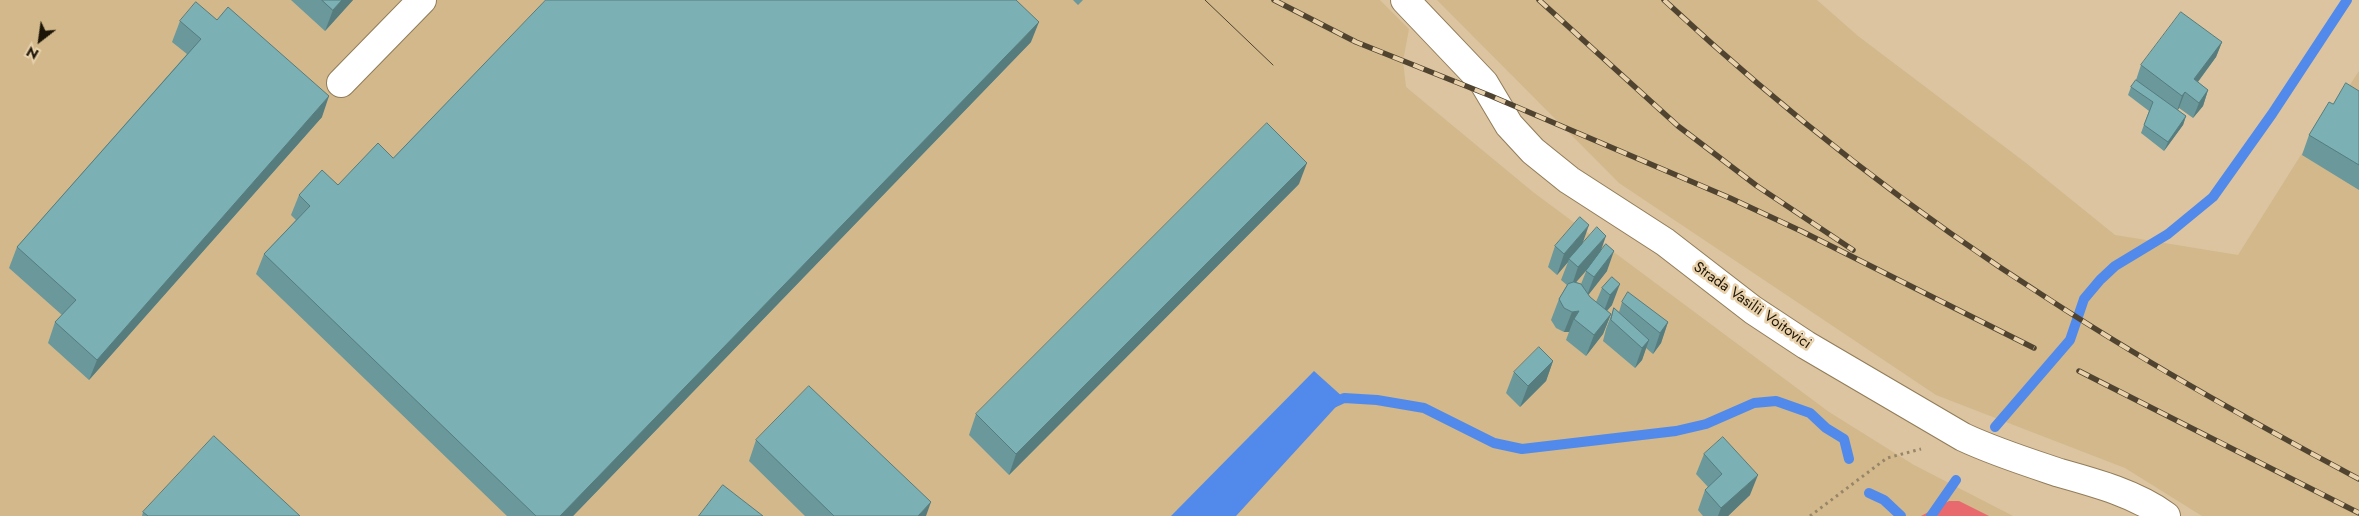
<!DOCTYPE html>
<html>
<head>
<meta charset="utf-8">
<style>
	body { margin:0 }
	#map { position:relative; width:2359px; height:516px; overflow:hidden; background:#dbc49f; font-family:Jost,sans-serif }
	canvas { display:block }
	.north { position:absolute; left:15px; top:15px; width:50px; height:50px; -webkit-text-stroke:4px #e8d1ab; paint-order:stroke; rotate:210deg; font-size:14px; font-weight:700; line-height:20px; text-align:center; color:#1d1507 }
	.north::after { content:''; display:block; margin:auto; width:18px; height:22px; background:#1d1507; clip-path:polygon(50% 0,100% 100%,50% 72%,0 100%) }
</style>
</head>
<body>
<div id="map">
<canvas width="2359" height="516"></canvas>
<div class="north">N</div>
</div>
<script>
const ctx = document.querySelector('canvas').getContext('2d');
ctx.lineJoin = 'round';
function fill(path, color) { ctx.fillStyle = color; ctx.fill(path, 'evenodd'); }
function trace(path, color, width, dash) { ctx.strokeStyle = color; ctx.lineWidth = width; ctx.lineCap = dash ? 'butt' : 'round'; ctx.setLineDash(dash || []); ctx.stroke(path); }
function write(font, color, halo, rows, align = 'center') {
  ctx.font = font + ' Jost,sans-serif'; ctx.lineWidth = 5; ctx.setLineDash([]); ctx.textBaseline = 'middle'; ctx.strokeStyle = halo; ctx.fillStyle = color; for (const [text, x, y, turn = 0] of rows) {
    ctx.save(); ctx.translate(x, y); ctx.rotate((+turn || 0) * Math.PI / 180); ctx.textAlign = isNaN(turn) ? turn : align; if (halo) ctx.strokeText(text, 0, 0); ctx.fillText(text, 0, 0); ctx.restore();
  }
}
fill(new Path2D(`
	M0,0H1380L1409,29L1403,61L1406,87L1533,192L1829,412L1914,465L2013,516H0Z
	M1437,0H1817L1858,36L2026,163L2115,235L2238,255L2321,123L2338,103L2359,71V516H2202L2125,468L1936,395L1619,183Z`), '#d2b88b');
fill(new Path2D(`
	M1949,501H1959L1989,516H1921Z`), '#e86a6e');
fill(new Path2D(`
	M1314,371L1344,398L1236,516H1171Z`), '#518aeb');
trace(new Path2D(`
	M1333,403L1344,398L1377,400L1424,408L1494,443L1522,449L1676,431L1706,424L1754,403L1776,401L1810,413L1826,428L1844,439L1849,459
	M1995,427L2070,340L2084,299L2100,280L2115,266L2168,234L2213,197L2272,114L2347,0
	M1869,493L1884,500L1901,516
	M1931,516L1956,480`), '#518aeb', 10);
const minor = new Path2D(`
	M1405,0L1484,83L1509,125L1533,151L1569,180L1665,242L1753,310L1806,345L1963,437C1995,452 2027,462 2060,473C2096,483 2136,494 2166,516
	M341,83L422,0`);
trace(minor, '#917c59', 30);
trace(new Path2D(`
	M1810,516L1887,458L1921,449`), '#978568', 3, [2.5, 4]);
trace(minor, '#fff', 28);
trace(new Path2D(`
	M1205,0L1273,65`), '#504430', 1);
const rail = new Path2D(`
	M1274,0L1356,42L1491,96L1730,198L1801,231L2034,348
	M1539,0L1678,126L1757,186L1853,250
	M1664,0C1781,109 1915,214 2050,300C2150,365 2254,423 2359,479
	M2079,371L2359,513`);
trace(rail, '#504430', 5.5);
trace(rail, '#e8d1ab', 4, [11]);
fill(new Path2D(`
	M291,0H353L325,31Z
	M1073,0H1083L1078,5Z
	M180,21L322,117L89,380L48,343L55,322L62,315L9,268L17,247L187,54L172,42Z
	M1031,42L573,516H507L256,274L264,254L296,220L291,215L299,195L338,185L393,158Z
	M2222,42L2216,57L2198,82L2208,90L2203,106L2193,118L2179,108L2178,110L2186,116L2183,125L2164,151L2141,133L2149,111L2128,95L2131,87L2136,80L2141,65Z
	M2359,91V190L2302,155L2309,135L2333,104Z
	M1299,184L1009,475L969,435L976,414Z
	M1582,244L1601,252L1607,271L1588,295L1590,297L1596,302L1602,288L1612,277V305L1607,311L1611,314L1603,334L1586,356L1566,340L1569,332H1564L1556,328L1551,320L1559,299L1567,285L1561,280L1568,262L1557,275L1548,267L1555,246ZM1587,269L1581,284L1576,282Z
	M1622,302L1668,322L1661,343L1653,354L1646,348L1642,360L1635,368L1603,341L1606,329L1614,308L1619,312Z
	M1553,361L1546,381L1520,407L1506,393L1514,372Z
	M756,440L926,516H805L749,461Z
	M1704,454L1750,495L1728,516H1703L1698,510L1705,490L1708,487L1696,474Z
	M143,512L300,516H142Z`), '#6a989b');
fill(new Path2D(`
	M342,0H353L325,31L333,10Z
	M1039,22L1031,42L573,516H560Z
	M2222,42L2216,57L2188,95L2194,79Z
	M2208,90L2203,106L2193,118L2199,103Z
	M2185,92L2179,108L2177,111L2182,96Z
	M329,96L322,117L89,380L97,360Z
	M2186,116L2183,125L2164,151L2168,142Z
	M1307,163L1299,184L1009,475L1016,454Z
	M1589,225L1582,245L1569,259L1568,262L1557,275L1564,254Z
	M1606,236L1599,256L1571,288L1578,267Z
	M1614,251L1607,271L1586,298L1594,277Z
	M1620,284L1612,305L1602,316L1610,295Z
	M1579,311L1574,319L1569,332H1564L1572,312Z
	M1611,314L1603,334L1586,356L1594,335Z
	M1668,322L1661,343L1653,354L1660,333Z
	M1649,340L1642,360L1635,368L1642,348Z
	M1553,361L1546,381L1520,407L1528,386Z
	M1758,475L1750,495L1728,516H1718L1721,508Z
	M931,502L926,516H918Z`), '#567c7e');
const building = new Path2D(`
	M322,0H342L333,10Z
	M546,0H1016L1039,22L560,516H536L264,254L310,206L299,195L322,170L338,185L378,143L393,158Z
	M196,2L217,20L228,7L329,96L97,360L55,322L76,300L17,247L201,39L180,21Z
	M2181,12L2222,42L2194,79L2208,90L2199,103L2185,92L2182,96L2141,65Z
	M2136,80L2186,116L2168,142L2144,125L2153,102L2131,87Z
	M2346,83L2359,91V165L2309,135L2329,102L2333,104Z
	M1267,123L1307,163L1016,454L976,414Z
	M1580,217L1589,225L1564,254L1555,246Z
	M1597,227L1606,236L1578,267L1569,259Z
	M1606,244L1614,251L1594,277L1586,271Z
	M1612,277L1620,284L1610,295L1602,288Z
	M1574,282L1581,284L1590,297L1611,314L1594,335L1574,319L1579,311L1572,312L1564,308L1559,299L1568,284Z
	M1628,292L1668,322L1660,333L1622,302Z
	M1614,308L1649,340L1642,348L1611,320Z
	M1539,347L1553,361L1528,386L1514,372Z
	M809,386L931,502L918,516H834L756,440Z
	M214,436L300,516H148L143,512Z
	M1723,437L1758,475L1721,508L1705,490L1722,474L1704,454Z
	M723,485L763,516H699Z`);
fill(building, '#7bb1b4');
trace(building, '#567c7e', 1);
write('15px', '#1d1507', '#e8d1ab', [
	["Strada Vasilii Voitovici",1752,306,35]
]);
</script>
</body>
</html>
